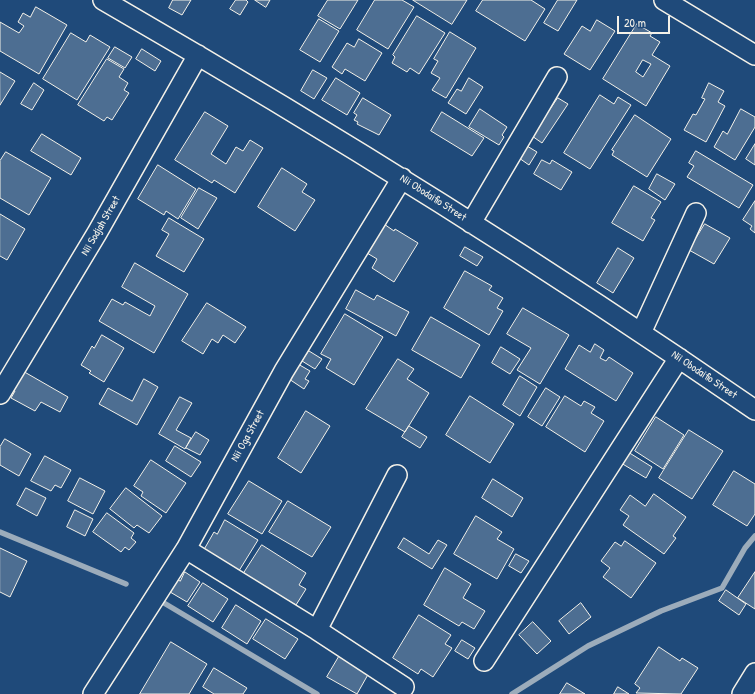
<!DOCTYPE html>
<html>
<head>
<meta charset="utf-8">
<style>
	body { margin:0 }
	#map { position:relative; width:755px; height:694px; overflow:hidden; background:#1f4a7a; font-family:"Patrick Hand",sans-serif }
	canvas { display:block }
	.scale { position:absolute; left:617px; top:16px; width:53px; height:18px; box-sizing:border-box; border:2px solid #f4f1e8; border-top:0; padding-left:5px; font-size:12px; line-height:14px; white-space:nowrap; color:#f4f1e8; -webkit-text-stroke:3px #1f4a7a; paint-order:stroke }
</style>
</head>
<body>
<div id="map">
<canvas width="755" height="694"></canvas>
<div class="scale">20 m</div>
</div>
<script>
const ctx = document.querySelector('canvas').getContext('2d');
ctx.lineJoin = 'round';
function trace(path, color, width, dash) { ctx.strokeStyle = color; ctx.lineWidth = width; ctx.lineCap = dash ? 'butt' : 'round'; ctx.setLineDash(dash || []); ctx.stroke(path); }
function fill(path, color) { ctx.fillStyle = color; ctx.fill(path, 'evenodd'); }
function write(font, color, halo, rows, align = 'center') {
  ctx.font = font + ' "Patrick Hand",sans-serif'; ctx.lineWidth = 4; ctx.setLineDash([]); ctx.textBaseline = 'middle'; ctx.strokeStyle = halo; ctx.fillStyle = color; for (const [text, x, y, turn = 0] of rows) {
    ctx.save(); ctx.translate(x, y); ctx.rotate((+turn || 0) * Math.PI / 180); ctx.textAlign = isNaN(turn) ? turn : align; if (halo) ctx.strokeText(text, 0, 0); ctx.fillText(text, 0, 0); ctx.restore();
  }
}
trace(new Path2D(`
	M0,532L126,584
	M164,603L317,694
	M512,694L588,646L661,611L722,588L745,548L755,536`), '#9cacbb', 5.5);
const building = new Path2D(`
	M173,0H191L182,15L169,8Z
	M236,0H246L248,2L240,15L230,9Z
	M255,0H270L266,7Z
	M328,0H358L340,29L318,16Z
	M375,0H402L414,7L388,49L357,30Z
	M413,0H467L452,24Z
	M483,0H531L545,9L525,41L476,11Z
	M558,0H577L558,31L544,23Z
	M36,7L67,25L39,74L0,51V22L19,33L24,26L18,22L23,13L30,17Z
	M417,16L445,33L419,74L410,68L407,72L392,63L395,57L393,55Z
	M319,19L339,31L320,62L300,50Z
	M597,20L615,31L590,70L564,54L582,26L590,31Z
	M637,24L652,33L650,36L660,42L652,55L670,66L646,106L603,79ZM643,60L651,64L643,77L636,72Z
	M450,32L476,48L446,98L432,90L440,78L431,73L438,61L434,59Z
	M71,33L86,42L90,35L110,47L77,100L43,79Z
	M359,39L382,53L365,81L345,69L342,74L332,67L347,43L354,47Z
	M115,47L132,57L125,68L108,58Z
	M142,49L161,61L155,71L136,59Z
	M107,59L124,69L119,77L128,83L124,90L129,93L112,120L107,117L104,121L78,105Z
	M313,70L327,78L314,99L301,91Z
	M0,72L15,81L0,105Z
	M336,78L360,93L347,115L322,100Z
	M469,78L483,87L466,114L448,103L457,89L461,91Z
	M34,83L44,90L32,110L21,104Z
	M709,83L724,91L718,102L725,106L706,142L684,130L693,114L696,115L705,99L702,98Z
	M600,95L614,104L618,97L631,105L590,169L564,153Z
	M363,98L391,115L379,135L357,124L358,122L354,120L357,115L354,113Z
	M558,98L568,104L542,143L532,136Z
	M480,109L507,127L502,135L504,137L499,145L469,127Z
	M741,109L755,117V127L735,160L714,147L723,131L727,134Z
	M205,112L228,126L211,154L226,164L236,147L243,151L250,140L263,148L235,193L214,180L212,183L175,160Z
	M442,112L484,138L472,156L431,131Z
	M635,115L671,139L647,177L612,155L614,151L612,150Z
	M42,134L81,158L71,175L31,151Z
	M755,144V165L746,159Z
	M527,146L537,152L529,165L519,158Z
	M696,151L753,185L739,208L687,177L694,166L689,163Z
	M6,152L51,178L29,215L0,198V161Z
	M542,160L550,164L552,160L572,172L561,190L534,174Z
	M158,165L196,189L178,219L166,211L164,215L138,199Z
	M282,168L307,184L302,192L315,200L295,231L258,207Z
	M657,174L675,184L665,200L649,189Z
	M634,186L661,202L651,218L655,220L643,241L612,223Z
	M199,188L217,198L198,229L181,218Z
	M755,201V233L750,229L752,226L743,220Z
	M0,214L25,229L7,260L0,256Z
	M169,218L204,239L184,272L156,256L169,234L162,230Z
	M384,224L394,231L395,229L418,243L394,282L372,268L377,259L367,253Z
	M705,224L730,238L714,264L689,250Z
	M465,247L483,257L477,266L460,256Z
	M618,248L634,258L613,293L597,283Z
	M135,263L188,294L154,353L99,321L112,299L123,305L125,302L150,316L155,306L122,287Z
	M465,271L492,286L489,290L503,298L497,308L503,311L489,335L444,308Z
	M356,290L374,300L377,295L409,312L396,336L346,309Z
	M207,303L246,327L235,343L223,335L218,343L212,339L203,354L182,341Z
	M523,308L569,335L540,384L517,370L531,348L507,334Z
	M345,314L383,337L354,385L326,368L331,359L321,354Z
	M431,317L480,345L461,378L412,350Z
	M102,335L124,348L104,382L89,373L91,371L81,365L92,346L94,348Z
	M595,344L604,350L600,358L606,361L609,357L633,373L616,401L565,369L579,345L590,352Z
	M501,347L520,359L510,374L492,363Z
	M309,351L322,359L315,369L302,361Z
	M398,359L414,369L407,379L429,393L405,432L366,409Z
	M298,364L310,371L305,379L309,381L304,389L289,379Z
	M21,370L68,397L60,412L41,402L35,411L11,398L15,391L11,388Z
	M520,376L537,387L520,416L503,405Z
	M144,379L158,387L137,425L99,404L108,388L132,401Z
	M546,388L560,397L542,426L528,417Z
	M470,396L514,424L490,463L446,435Z
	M565,396L581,406L584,401L595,407L591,413L604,421L585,452L546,427Z
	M180,397L192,403L176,430L191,438L185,449L159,434Z
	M306,411L330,426L301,473L278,458Z
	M656,417L684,435L663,469L635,451Z
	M409,426L427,437L420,448L402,437Z
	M689,430L723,451L692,499L659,478Z
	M196,432L209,440L200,455L186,448Z
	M5,439L31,454L19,476L0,465V447Z
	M175,446L201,462L191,477L166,461Z
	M628,452L652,467L646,478L621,463Z
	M45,456L71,470L61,488L55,485L51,491L31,481Z
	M151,460L186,483L166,513L141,496L143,492L134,486Z
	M734,471L755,484V514L747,526L713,505Z
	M80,478L105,491L93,514L68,501Z
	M493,479L523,498L512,517L482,498Z
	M249,481L282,501L262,534L228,514Z
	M26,488L46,498L37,516L17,505Z
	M126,488L162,516L149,533L137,525L134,528L110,509Z
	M654,494L686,517L673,536L676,538L664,554L623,525L629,516L620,510L630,495L645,506Z
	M288,501L331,527L312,557L269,532Z
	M75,510L93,519L85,536L67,527Z
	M107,513L134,533L131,538L136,542L129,550L125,547L121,552L93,532Z
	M476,516L502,532L497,539L514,549L497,579L454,554Z
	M225,520L258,540L237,574L202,553L214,532L217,534Z
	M404,538L429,554L438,540L447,545L432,569L398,548Z
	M625,541L656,563L631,598L603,577L610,568L601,561L615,542L621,546Z
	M262,545L306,573L299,585L306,589L296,605L289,601L287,604L242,576Z
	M0,548L27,561L10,597L0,592Z
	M516,554L529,561L521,573L509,566Z
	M445,568L471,584L463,598L485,611L474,629L462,622L459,626L424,605Z
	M185,572L200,582L187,602L165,589L173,577L180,581Z
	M755,572V609L738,598Z
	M203,583L228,599L213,622L188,606Z
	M726,590L746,604L739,615L719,601Z
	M581,603L591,617L569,634L559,621Z
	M236,605L261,621L247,644L222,628Z
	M419,615L451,635L445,644L452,648L433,677L421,669L418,674L393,658Z
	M266,619L298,639L285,659L253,639Z
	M533,622L551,641L537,654L519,635Z
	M462,640L475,648L468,659L455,651Z
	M171,642L207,664L189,694H140Z
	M659,647L680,661L682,658L698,668L681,694L636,693L640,688L635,684Z
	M340,655L370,671L357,694L327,677Z
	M214,668L247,688L243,694H214L203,687Z
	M567,683L585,694H560Z
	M618,687L629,694H614Z`);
fill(building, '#4d6e92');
trace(building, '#f4f1e8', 1);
const minor = new Path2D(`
	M103,0C325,128 543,264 755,410
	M664,0L755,55
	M471,223L557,77
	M641,333L696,213
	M0,394L97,233L198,55
	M186,549L317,630L397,475
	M317,630L404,687
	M484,661L679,358
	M93,694L186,549L284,371L402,178
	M742,694L755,673`);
trace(minor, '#f4f1e8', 22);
trace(minor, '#1f4a7a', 19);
write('11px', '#f4f1e8', '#1f4a7a', [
	["Nii Obodaifio Street",433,198,33],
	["Nii Sodjah Street",101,226,-60],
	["Nii Obodaifio Street",704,375,34],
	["Nii Oga Street",248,436,-61]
]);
</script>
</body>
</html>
